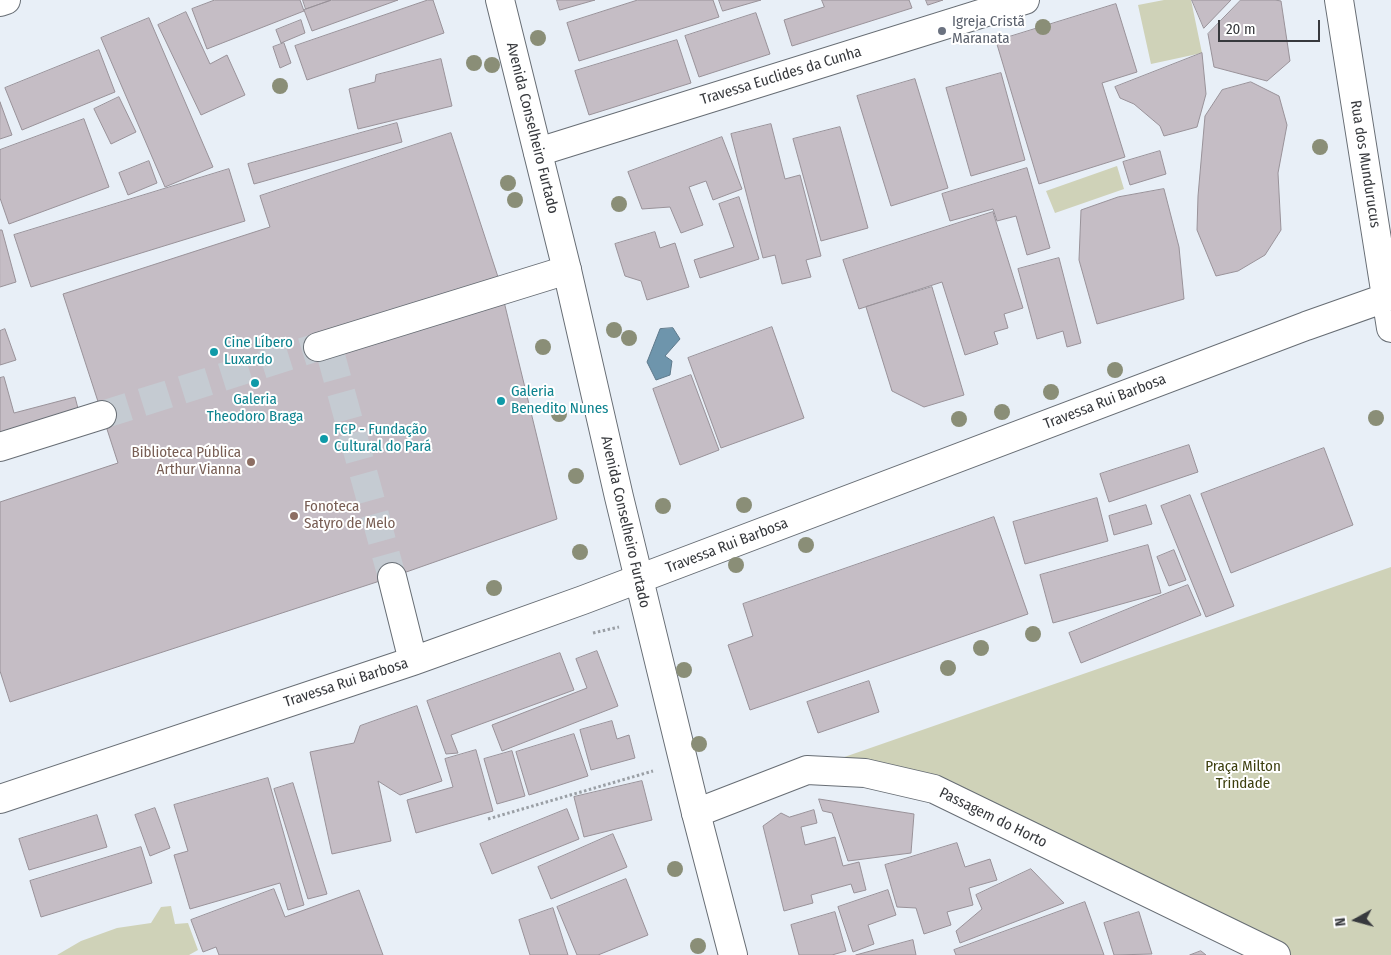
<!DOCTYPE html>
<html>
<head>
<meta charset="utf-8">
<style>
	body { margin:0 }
	#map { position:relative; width:1391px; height:955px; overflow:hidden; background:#e8eff7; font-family:"Fira Sans Condensed",sans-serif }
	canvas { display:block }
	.north { position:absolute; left:1331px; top:895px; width:50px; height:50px; -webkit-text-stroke:4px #fff; paint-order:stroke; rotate:263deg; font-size:14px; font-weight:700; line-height:20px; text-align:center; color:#37393d }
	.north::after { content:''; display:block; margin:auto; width:18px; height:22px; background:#37393d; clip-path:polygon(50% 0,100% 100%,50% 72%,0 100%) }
	.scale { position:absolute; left:1218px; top:20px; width:102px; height:22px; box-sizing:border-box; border:2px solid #37393d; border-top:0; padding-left:6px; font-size:15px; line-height:18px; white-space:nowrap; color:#37393d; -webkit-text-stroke:4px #fff; paint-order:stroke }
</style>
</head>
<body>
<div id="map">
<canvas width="1391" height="955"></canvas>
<div class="north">N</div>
<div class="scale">20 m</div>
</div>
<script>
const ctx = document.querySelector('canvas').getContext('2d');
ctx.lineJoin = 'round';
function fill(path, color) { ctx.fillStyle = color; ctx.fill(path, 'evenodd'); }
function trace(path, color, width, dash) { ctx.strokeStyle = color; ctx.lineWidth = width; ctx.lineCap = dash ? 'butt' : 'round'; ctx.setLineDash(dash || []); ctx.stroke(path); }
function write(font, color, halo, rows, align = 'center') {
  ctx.font = font + ' "Fira Sans Condensed",sans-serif'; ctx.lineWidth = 4; ctx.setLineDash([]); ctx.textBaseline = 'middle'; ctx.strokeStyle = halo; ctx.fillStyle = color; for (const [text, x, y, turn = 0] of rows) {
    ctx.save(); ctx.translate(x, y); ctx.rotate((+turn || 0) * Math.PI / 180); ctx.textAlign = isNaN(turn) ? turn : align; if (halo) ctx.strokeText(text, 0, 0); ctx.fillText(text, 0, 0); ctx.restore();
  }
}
fill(new Path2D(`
	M1164,0H1191L1202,53L1151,64L1138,5Z
	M1117,166L1124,189L1055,213L1046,191Z
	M1391,567V955H1276L934,789L807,770Z
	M171,906L175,924L188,923L198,950L189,955H57L81,941L117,928L151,923L161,907Z`), '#cfd2b8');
const water = new Path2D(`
	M673,328L680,339L665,356L672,361L670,375L656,380L647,362L660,329Z`);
fill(water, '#6e95ac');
trace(water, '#5e798b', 1);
const building = new Path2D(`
	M215,0H300L304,11L207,49L192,9Z
	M303,0H331L306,9Z
	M332,0H398L312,31L304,10Z
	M428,0H433L444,33L307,80L295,46Z
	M557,0H595L560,10Z
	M638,0H713L719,17L579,61L567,23Z
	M719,0H761L723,11Z
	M822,0H909L912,8L792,46L784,20L824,7Z
	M926,0H943L928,5Z
	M1192,0H1231L1204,28Z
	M1241,0H1275L1281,1L1290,61L1267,81L1214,67L1208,34Z
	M1116,4L1137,72L1102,83L1125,157L1039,184L996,41Z
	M186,12L210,64L227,55L245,95L201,115L158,25Z
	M756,13L770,54L699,77L685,36Z
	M149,18L213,167L165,187L101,38Z
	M301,20L305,33L281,43L276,30Z
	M677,40L691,83L589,115L575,71Z
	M284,43L291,63L280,68L273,47Z
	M99,50L115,92L22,130L5,88Z
	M1202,53L1206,94L1197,127L1164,136L1160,126L1134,104L1120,98L1115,87Z
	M441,59L452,106L358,129L349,89L375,82L376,75Z
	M1001,73L1025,160L971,176L946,88Z
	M915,79L948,188L891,206L857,96Z
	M1251,82L1279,96L1287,125L1278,173L1281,230L1265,255L1238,271L1216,276L1197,230L1198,196L1205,116L1222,90Z
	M119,97L136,132L111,144L94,109Z
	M0,102L12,135L0,139Z
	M84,119L109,187L9,224L0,198V150Z
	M397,123L402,142L254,184L248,164Z
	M771,124L785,179L800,175L821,256L806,260L811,277L782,284L775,255L763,258L731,134Z
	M840,127L868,228L821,241L793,139Z
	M451,133L498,277L557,519L392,577L10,702L0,671V502L118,463L63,294L270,227L260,196Z
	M722,137L742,189L713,200L706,181L689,187L703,225L681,233L670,207L642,209L628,172Z
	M1160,151L1166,174L1130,185L1123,162Z
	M149,161L157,183L128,195L119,173Z
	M1027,168L1050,248L1027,255L1016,216L997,221L993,209L950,221L942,194Z
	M229,169L245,221L31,287L14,235Z
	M1164,189L1179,247L1184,299L1097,324L1079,260L1081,210L1118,197Z
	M739,197L759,259L700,278L694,260L734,247L719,204Z
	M993,212L1023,308L1004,314L1008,328L994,332L998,344L965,355L942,282L859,309L843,260Z
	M0,230H2L16,282L0,287Z
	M655,232L660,248L675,243L689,287L647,300L641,281L625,276L615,244Z
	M1059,258L1081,343L1067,347L1063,331L1037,339L1018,269Z
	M932,287L964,395L924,407L892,391L866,307Z
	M772,327L804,418L721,448L688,358Z
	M5,329L16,360L0,365V331Z
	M691,375L719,450L680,465L653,389Z
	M4,377L14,413L75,397L80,416L0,437V378Z
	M1189,445L1198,472L1109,502L1100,474Z
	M1324,448L1353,525L1231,573L1201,494Z
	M1190,495L1234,606L1206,617L1161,506Z
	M1097,498L1108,541L1025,564L1013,522Z
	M1146,505L1152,524L1114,535L1109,516Z
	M994,517L1028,614L750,710L728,645L753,636L743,604Z
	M1148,545L1161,593L1053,623L1040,575Z
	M1174,550L1186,580L1169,586L1157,557Z
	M1188,585L1201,615L1081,663L1069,633Z
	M597,651L618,706L502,751L492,725L587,688L576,659Z
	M560,653L574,690L451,735L458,753L446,754L427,701Z
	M869,681L879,712L818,733L807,702Z
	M417,706L442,781L400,795L378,781L391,841L332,854L310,752L354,743L360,726Z
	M612,721L617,739L629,735L635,758L591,770L580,730Z
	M574,734L588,776L529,795L516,752Z
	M476,750L493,811L416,833L407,800L453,787L445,759Z
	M512,751L525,796L497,804L484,759Z
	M268,778L304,905L288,910L280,883L190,909L174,855L188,851L174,805Z
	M642,781L652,820L584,837L574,797Z
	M293,783L327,894L308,899L274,789Z
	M819,799L914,814L911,853L848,861L832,813L823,811Z
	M155,808L170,848L150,856L135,815Z
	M567,809L579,839L492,874L480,844Z
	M814,810L817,823L801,827L805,845L835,837L843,866L859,862L866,890L854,893L851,884L811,895L813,903L784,911L763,826L781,813L789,817Z
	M97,815L107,847L29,870L19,839Z
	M613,834L627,867L551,899L538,867Z
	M957,843L965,867L990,859L997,880L969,888L973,905L947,912L951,925L924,934L916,908L897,907L885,865Z
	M141,847L152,883L41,917L30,881Z
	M1031,869L1064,903L960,943L956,931L982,909L976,895Z
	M626,879L648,935L598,955H577L557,907Z
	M274,889L285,917L359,890L383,955H219L216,947L203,952L191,920Z
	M888,890L896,915L868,925L874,944L853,952L838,907Z
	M1085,902L1104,955H956L954,950Z
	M553,908L568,955H530L519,920Z
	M835,912L846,951L832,955H799L791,925Z
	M1139,912L1152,954L1114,955L1104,923Z
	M913,940L916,955H856Z
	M1201,951L1206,955H1190Z`);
fill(building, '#c5bdc5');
trace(building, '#999299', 1);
trace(new Path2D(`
	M330,352L392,577
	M102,415L318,347`), '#c5cbd2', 28, [28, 14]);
const minor = new Path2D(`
	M1339,0L1391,328
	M0,2L6,0
	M538,152L1025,0
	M318,347L567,270
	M0,447L102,415
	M392,577L413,661
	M0,799L413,661L583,600L1306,326L1391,296
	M696,813L807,770L865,773L934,789L1276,955`);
const major = new Path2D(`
	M500,0L567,270L619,497L696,813L733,955`);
trace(minor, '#676d74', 30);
trace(major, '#676d74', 30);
trace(new Path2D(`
	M593,633L619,627
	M488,819L653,771`), '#9a9fa5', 3, [2.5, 2.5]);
trace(minor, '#fff', 28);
trace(major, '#fff', 28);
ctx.fillStyle = '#8a8e77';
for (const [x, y] of [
	[1043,27],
	[538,38],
	[474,63],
	[492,65],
	[280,86],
	[1320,147],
	[508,183],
	[515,200],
	[619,204],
	[614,330],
	[629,338],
	[543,347],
	[1115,370],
	[1051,392],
	[1002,412],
	[559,414],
	[1376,418],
	[959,419],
	[576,476],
	[744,505],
	[663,506],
	[806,545],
	[580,552],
	[736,565],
	[494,588],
	[1033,634],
	[981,648],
	[948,668],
	[684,670],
	[699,744],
	[675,869],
	[698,946]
]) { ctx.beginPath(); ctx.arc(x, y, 8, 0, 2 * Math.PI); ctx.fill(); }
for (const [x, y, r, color] of [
	[942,31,5,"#6b7280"],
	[214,352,5,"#0f9aa8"],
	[255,383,5,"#0f9aa8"],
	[501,401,5,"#0f9aa8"],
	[324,439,5,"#0f9aa8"],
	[251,462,5,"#8d6e63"],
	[294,516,5,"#8d6e63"]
]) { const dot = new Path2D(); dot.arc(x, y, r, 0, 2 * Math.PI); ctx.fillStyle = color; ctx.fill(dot); trace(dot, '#fff', 2); }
write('15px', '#5b616d', '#fff', [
	["Igreja Cristã",952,22],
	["Maranata",952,39]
], 'left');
write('15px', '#37393d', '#fff', [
	["Travessa Euclides da Cunha",781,76,-17],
	["Avenida Conselheiro Furtado",532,128,76],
	["Rua dos Mundurucus",1365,164,81],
	["Travessa Rui Barbosa",1105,402,-21],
	["Avenida Conselheiro Furtado",625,522,77],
	["Travessa Rui Barbosa",727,546,-21],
	["Travessa Rui Barbosa",346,683,-18],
	["Passagem do Horto",993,818,26]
]);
write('15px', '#0d838f', '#fff', [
	["Cine Líbero",224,343],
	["Luxardo",224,360],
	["Galeria",511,392],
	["Benedito Nunes",511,409],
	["Galeria",255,400,"center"],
	["Theodoro Braga",255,417,"center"],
	["FCP - Fundação",334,430],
	["Cultural do Pará",334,447]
], 'left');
write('15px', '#785e54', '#fff', [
	["Biblioteca Pública",241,453],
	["Arthur Vianna",241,470],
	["Fonoteca",304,507,"left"],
	["Satyro de Melo",304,524,"left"]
], 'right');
write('15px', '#3d3f0e', '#fff', [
	["Praça Milton",1243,767],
	["Trindade",1243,784]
]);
</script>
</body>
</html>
